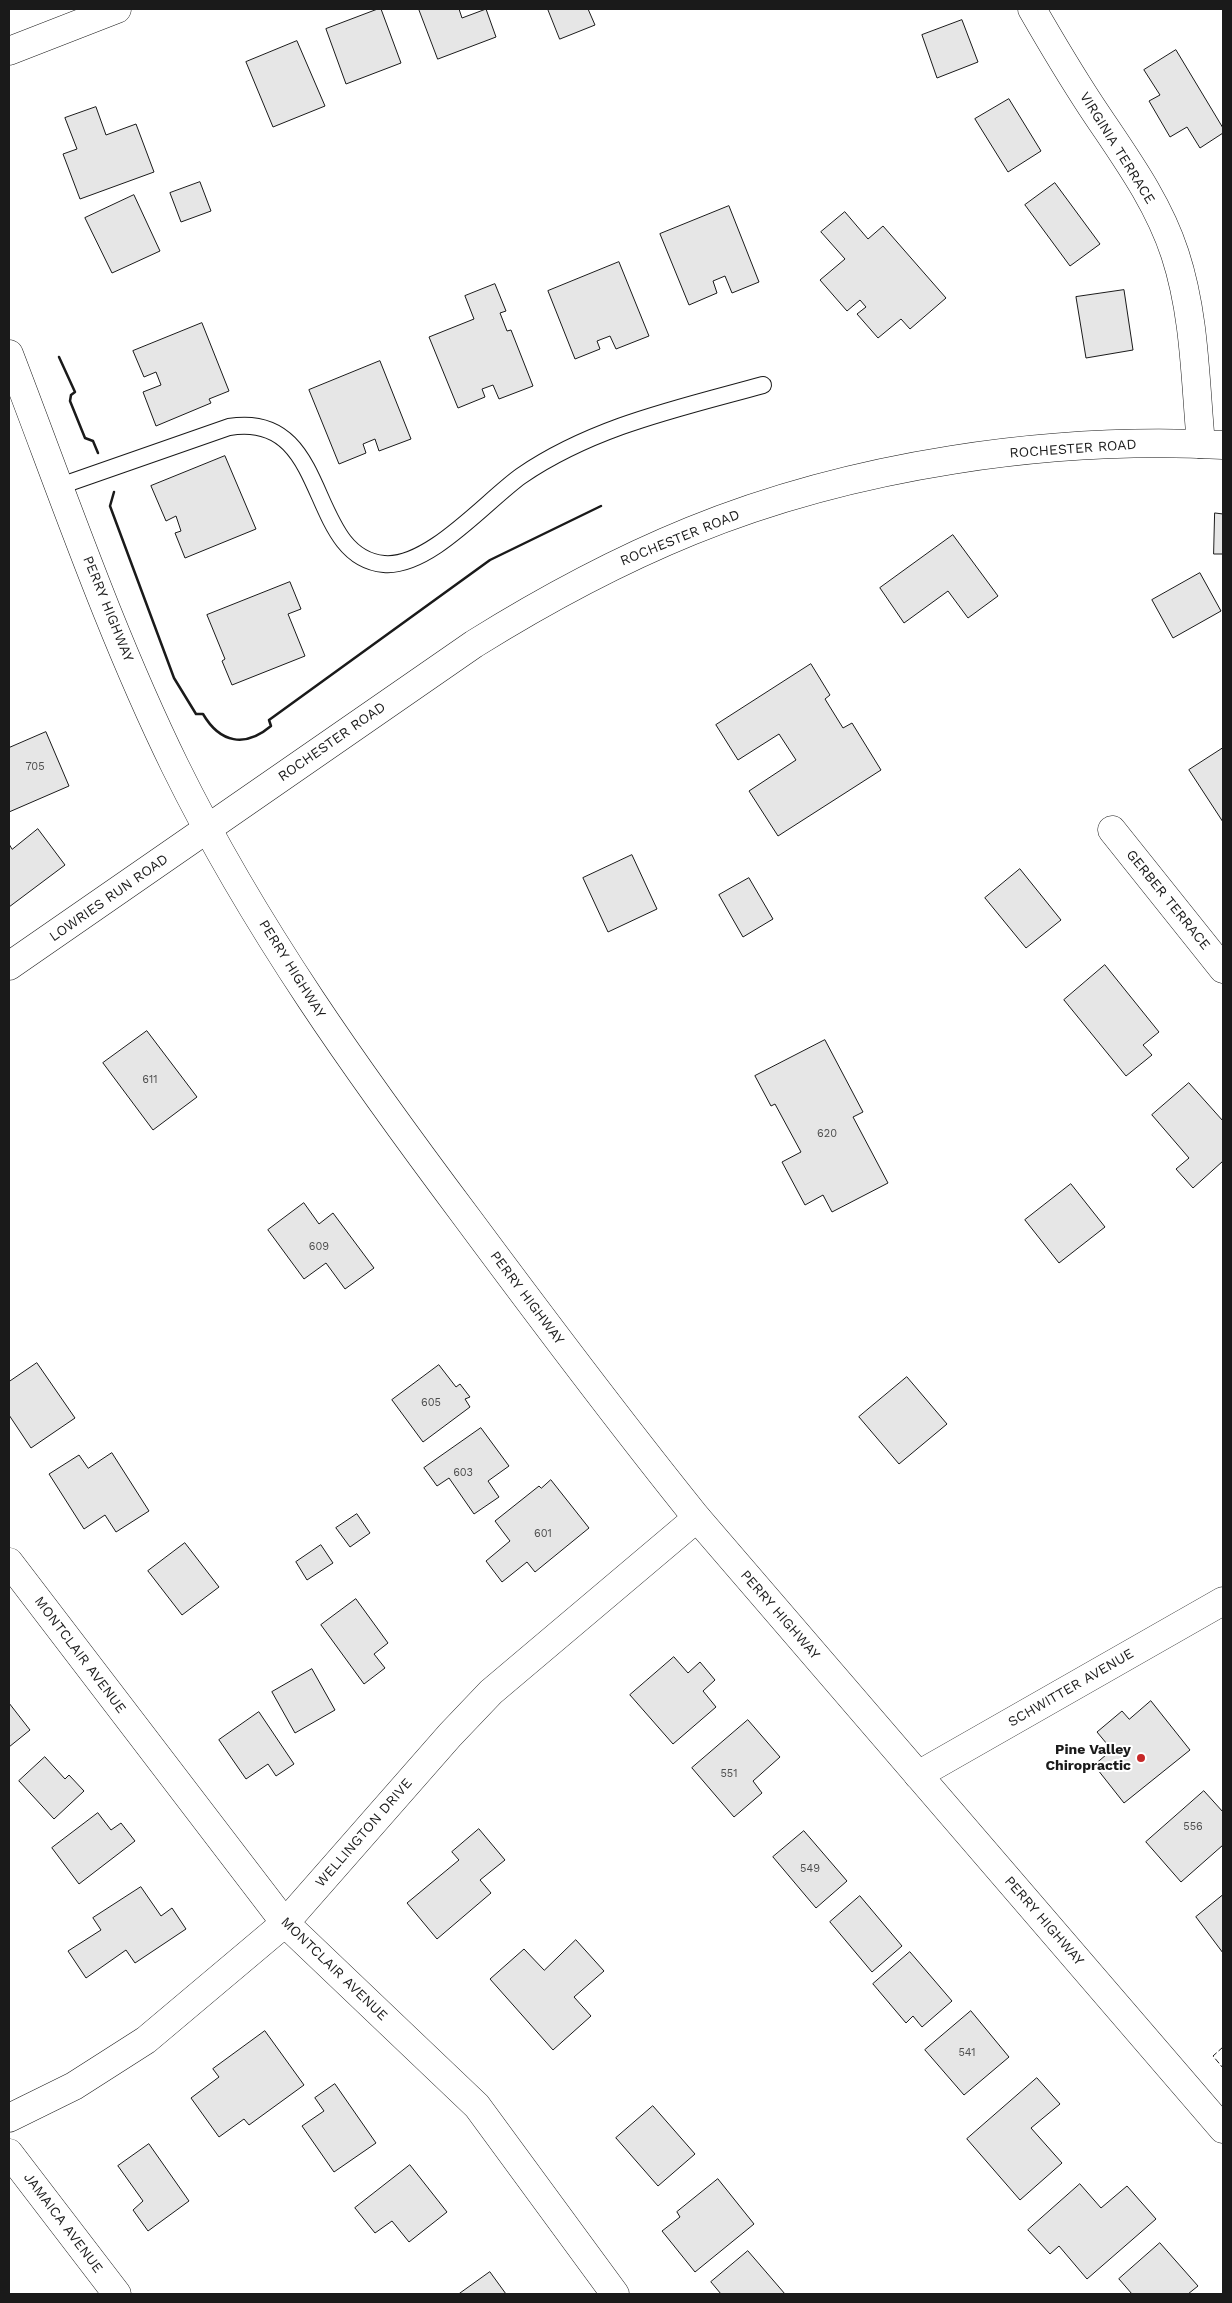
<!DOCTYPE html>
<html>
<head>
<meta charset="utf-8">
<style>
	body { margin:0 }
	#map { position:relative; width:1232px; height:2303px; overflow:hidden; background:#fff; font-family:"Work Sans",sans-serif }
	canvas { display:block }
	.frame { position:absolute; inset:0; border:10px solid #1a1a1a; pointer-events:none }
</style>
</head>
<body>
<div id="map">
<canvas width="1232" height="2303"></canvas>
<div class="frame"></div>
</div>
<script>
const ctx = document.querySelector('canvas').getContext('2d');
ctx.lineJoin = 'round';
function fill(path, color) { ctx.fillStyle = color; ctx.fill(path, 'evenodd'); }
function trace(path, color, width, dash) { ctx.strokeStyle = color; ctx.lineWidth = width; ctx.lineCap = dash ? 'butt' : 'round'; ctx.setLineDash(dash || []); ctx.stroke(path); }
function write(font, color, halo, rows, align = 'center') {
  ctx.font = font + ' "Work Sans",sans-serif'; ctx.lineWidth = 4; ctx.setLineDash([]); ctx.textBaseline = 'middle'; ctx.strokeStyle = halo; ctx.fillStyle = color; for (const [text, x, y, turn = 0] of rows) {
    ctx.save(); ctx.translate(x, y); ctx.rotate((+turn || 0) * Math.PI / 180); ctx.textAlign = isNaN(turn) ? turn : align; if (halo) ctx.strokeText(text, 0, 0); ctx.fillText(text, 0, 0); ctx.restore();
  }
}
const building = new Path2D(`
	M378,9H381L401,63L346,84L326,29Z
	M419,9H459L462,18L486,9L496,37L438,59Z
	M548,9H588L595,25L560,39Z
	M962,20L978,62L937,78L922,35Z
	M297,41L325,106L273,127L246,62Z
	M1176,50L1223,128V133L1200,148L1187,127L1170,137L1149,101L1160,95L1144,70Z
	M1009,99L1041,151L1008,172L975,119Z
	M96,107L106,135L136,124L154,172L80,199L63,154L77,149L65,118Z
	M200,182L211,211L181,222L170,193Z
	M1055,183L1100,244L1070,266L1025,205Z
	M134,195L160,251L112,273L85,218Z
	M729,206L759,282L732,293L725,276L713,281L717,293L689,305L660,234Z
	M845,212L868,239L883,226L946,298L910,329L901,319L878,338L857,314L866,307L860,300L847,311L820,280L845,259L821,232Z
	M619,262L649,336L616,349L610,336L597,341L600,349L575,359L548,291Z
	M495,284L506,311L500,313L507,331L511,330L533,386L499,399L493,385L482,389L485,397L458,408L429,337L474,319L465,296Z
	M1124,290L1133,350L1086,358L1076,297Z
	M202,323L229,391L209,399L211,403L156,426L143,392L161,385L156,372L144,377L133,351Z
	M380,361L411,439L379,451L375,439L363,444L366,453L339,464L309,390Z
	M225,456L256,529L185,558L175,533L181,531L176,516L166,521L151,486Z
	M1215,513L1223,514V554H1214Z
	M953,535L998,596L968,618L948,591L904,623L880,588Z
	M1200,573L1221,611L1173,638L1152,600Z
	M290,582L301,609L288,614L305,656L232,685L222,661L225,659L207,615Z
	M811,664L830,695L825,699L843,728L852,723L881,770L778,836L749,791L796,760L779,734L738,760L716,725Z
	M46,732L69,786L9,812V748Z
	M1223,748V822L1189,770Z
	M38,829L65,865L9,907V844L12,849Z
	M632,855L657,909L608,932L583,878Z
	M1020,869L1061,920L1026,948L985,898Z
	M749,878L773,919L743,937L719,895Z
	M1105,965L1159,1032L1143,1045L1152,1055L1126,1076L1064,1000Z
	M147,1031L197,1097L153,1130L103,1063Z
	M825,1040L863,1112L853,1117L888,1183L832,1212L823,1195L805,1205L782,1162L801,1152L775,1104L771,1106L755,1076Z
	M1189,1083L1223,1121V1161L1193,1188L1176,1169L1189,1158L1152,1115Z
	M1071,1184L1105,1227L1059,1263L1025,1220Z
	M304,1203L319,1224L333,1213L374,1268L345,1289L326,1263L304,1279L268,1230Z
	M37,1363L75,1418L31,1448L9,1415V1382Z
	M439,1365L456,1387L460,1384L470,1397L465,1399L470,1407L423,1442L392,1400Z
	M907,1377L947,1424L899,1464L859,1417Z
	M481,1428L509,1466L488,1481L499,1497L474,1514L449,1478L437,1486L424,1468Z
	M112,1453L149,1511L116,1532L105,1515L84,1529L49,1474L79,1455L88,1468Z
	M551,1480L589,1528L535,1572L527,1562L502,1582L486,1561L510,1541L495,1521L539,1486L541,1488Z
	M357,1514L370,1533L350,1547L336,1528Z
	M185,1543L219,1587L182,1615L148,1571Z
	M321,1545L333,1563L307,1580L296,1562Z
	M356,1599L388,1643L374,1654L385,1668L364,1684L321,1625Z
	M674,1657L688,1673L700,1662L715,1680L703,1691L716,1707L673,1744L630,1695Z
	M312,1669L335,1710L295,1733L272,1692Z
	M1151,1701L1190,1750L1124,1803L1094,1765L1112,1750L1097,1732L1122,1711L1129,1719Z
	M9,1703L30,1730L9,1747Z
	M259,1712L294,1764L276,1776L268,1764L246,1779L219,1740Z
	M748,1720L780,1757L753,1781L762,1793L734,1817L692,1768Z
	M45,1757L65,1779L69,1775L84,1791L54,1819L19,1781Z
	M1204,1791L1223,1812V1845L1181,1882L1146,1842Z
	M98,1813L111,1830L121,1823L135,1841L79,1884L52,1848Z
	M479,1829L505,1860L480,1880L491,1893L437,1939L407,1903L459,1860L452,1852Z
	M804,1831L847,1881L816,1908L773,1857Z
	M141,1887L161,1916L172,1908L186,1929L135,1963L126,1950L86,1978L68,1951L101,1930L93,1918Z
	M1223,1895V1953L1196,1917Z
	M860,1896L902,1946L872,1972L830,1922Z
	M576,1940L604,1971L574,1997L591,2016L553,2050L490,1979L524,1949L544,1970Z
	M910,1952L952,2001L922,2027L913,2016L906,2023L873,1984Z
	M971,2011L1009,2057L964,2095L925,2050Z
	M265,2031L304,2085L249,2125L244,2119L219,2137L191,2098L219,2077L213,2069Z
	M1037,2078L1060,2104L1031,2128L1062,2163L1020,2200L967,2139Z
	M335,2084L376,2143L334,2172L302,2126L324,2111L315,2098Z
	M653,2106L695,2154L658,2186L616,2138Z
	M149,2144L189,2201L148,2231L133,2210L143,2201L118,2166Z
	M410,2165L447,2212L409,2242L392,2221L375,2233L355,2208Z
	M718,2179L754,2224L695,2272L662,2231L680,2217L677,2212Z
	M1080,2184L1101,2208L1127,2186L1156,2219L1087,2279L1059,2246L1050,2254L1028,2230Z
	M1160,2243L1198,2286L1188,2294H1132L1119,2279Z
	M748,2251L785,2294H721L711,2282Z
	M490,2272L506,2294H459Z`);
fill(building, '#e6e6e6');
trace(building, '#1a1a1a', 1);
const service = new Path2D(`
	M60,486L229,427C332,410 305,557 384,564C429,568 486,501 521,476C594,426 680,408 763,385`);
const minor = new Path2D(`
	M1032,9C1051,42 1070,74 1091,106C1122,153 1157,199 1175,254C1195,315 1195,380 1201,444
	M9,51L117,9
	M1112,830L1223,969
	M9,1562L285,1923L477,2106L615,2294
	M918,1775L1223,1601
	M9,2118L74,2086L146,2040L285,1923L450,1735L491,1692L697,1518
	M9,2153L117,2294`);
const tertiary = new Path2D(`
	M9,966L474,644C543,601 615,562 691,531C853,465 1049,436 1223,445`);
const primary = new Path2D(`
	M9,354C62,492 110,633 175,766C255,929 360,1075 468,1219C543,1320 618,1420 697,1518L1223,2129`);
trace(service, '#1a1a1a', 18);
trace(minor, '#1a1a1a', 29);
trace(tertiary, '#1a1a1a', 29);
trace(primary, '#1a1a1a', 29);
trace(service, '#fff', 16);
trace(minor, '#fff', 28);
trace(tertiary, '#fff', 28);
trace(primary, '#fff', 28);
trace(new Path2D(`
	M1223,2047L1213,2056L1223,2068`), '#1a1a1a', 1, [6, 2.5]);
trace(new Path2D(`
	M59,357L75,392L71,395L70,401L85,438L93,441L98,453
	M114,492L110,506L174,678L196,714H203C220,743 245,748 271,726L269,720L490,560L601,506`), '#1a1a1a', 2.5);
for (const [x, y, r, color] of [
	[1141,1758,5,"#c62828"]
]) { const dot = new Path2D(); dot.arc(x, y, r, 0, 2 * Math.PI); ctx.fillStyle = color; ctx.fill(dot); trace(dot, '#fff', 2); }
write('11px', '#4d4d4d', null, [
	["705",35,767],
	["611",150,1080],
	["620",827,1134],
	["609",319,1247],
	["605",431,1403],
	["603",463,1473],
	["601",543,1534],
	["551",729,1774],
	["556",1193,1827],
	["549",810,1869],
	["541",967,2053]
]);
write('14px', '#1a1a1a', '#fff', [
	["VIRGINIA TERRACE",1117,148,58],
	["ROCHESTER ROAD",1073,449,-4],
	["ROCHESTER ROAD",680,538,-22],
	["PERRY HIGHWAY",108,609,68],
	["ROCHESTER ROAD",332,742,-35],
	["LOWRIES RUN ROAD",109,898,-35],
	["GERBER TERRACE",1168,900,51],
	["PERRY HIGHWAY",292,969,58],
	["PERRY HIGHWAY",527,1298,53],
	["PERRY HIGHWAY",780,1615,49],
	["MONTCLAIR AVENUE",80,1655,53],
	["SCHWITTER AVENUE",1071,1688,-30],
	["WELLINGTON DRIVE",364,1833,-49],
	["PERRY HIGHWAY",1044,1921,49],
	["MONTCLAIR AVENUE",334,1969,44],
	["JAMAICA AVENUE",63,2223,53]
]);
write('bold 14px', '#1a1a1a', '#fff', [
	["Pine Valley",1131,1750],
	["Chiropractic",1131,1766]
], 'right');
</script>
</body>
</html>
